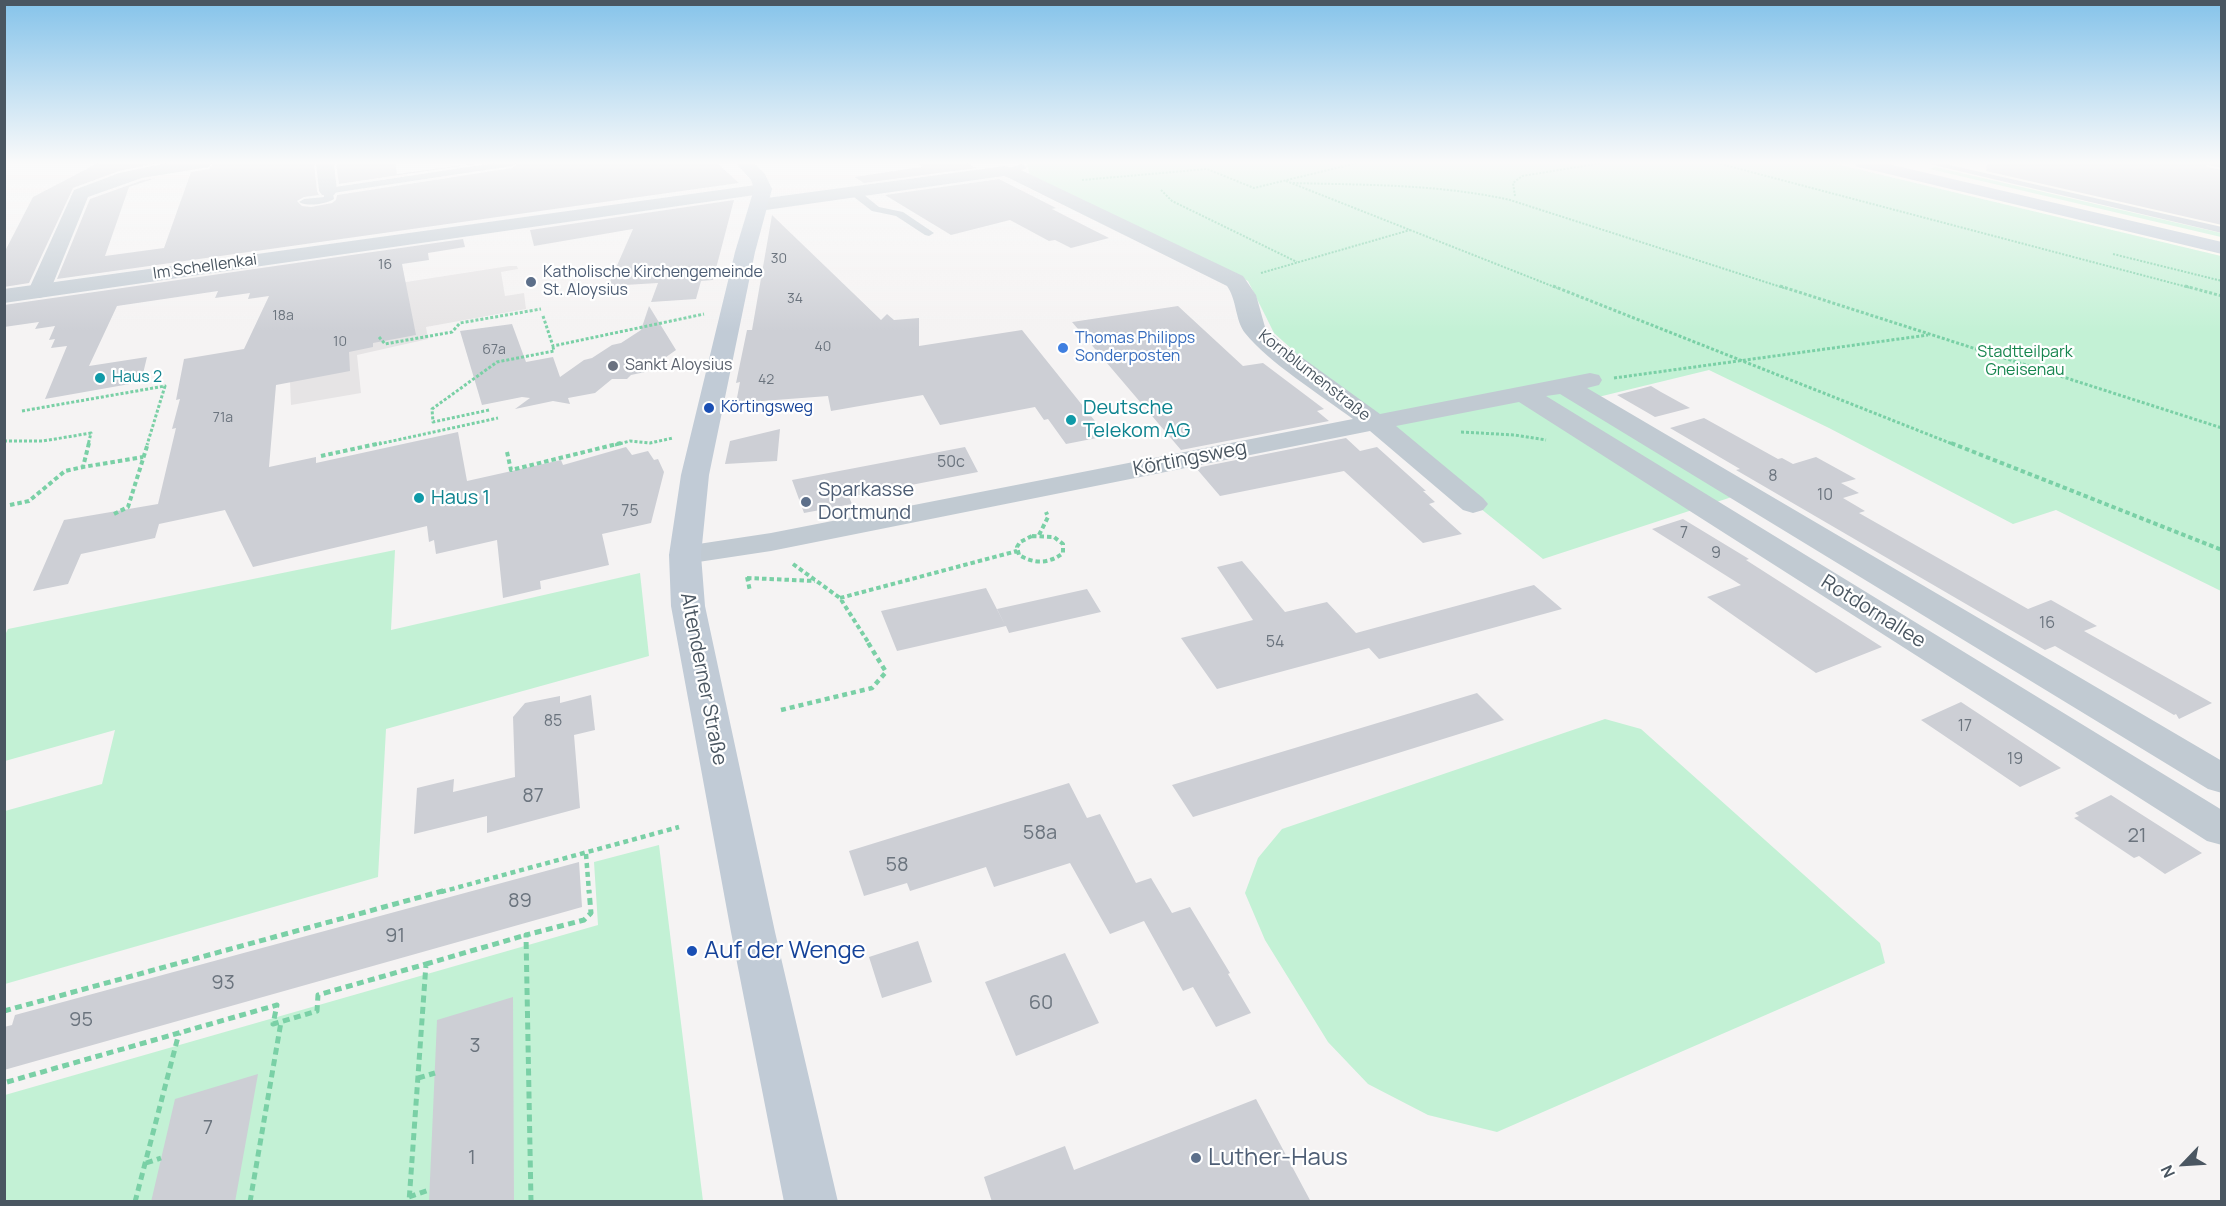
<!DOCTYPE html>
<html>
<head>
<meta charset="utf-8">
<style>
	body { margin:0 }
	#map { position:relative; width:2226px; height:1206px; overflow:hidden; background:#f5f3f3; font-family:Manrope,sans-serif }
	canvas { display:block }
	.frame { position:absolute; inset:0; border:6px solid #4a5661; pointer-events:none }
	.north { position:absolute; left:2154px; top:1134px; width:60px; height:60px; -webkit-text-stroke:4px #fff; paint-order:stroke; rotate:245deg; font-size:16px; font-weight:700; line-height:24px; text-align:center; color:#4a5661 }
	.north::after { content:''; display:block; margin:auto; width:21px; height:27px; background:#4a5661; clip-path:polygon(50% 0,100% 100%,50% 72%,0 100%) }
</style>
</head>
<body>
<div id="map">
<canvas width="2226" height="1206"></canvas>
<div class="frame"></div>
<div class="north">N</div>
</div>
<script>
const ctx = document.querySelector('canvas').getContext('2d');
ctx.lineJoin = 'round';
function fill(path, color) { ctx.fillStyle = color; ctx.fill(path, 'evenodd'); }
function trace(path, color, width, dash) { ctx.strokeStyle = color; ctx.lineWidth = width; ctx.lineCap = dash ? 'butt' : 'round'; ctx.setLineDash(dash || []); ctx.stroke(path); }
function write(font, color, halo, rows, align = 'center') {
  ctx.font = font + ' Manrope,sans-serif'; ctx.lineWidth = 4.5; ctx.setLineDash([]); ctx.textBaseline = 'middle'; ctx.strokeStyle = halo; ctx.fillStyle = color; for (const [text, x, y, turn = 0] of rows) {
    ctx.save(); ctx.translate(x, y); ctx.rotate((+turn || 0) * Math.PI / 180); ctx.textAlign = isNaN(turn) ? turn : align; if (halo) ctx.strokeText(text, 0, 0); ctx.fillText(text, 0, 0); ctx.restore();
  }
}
fill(new Path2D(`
	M1832,163H2221V256Z`), '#fdf9ef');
fill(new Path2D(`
	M509,266H517L518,269L501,272L505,296L524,293L526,309L426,327L428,339L357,355L361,393L291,405L288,335L316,296Z`), '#e6e4e5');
fill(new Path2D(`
	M1027,163H1832L2221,256V591L2056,510L2013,524L1829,428L1709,370L1590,399L1744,493L1543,559L1360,411L1274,333L1248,281L1030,177Z
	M1935,167L2221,233V237L1930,169Z
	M395,550L391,630L640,573L649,656L386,729L378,877L5,984V811L102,784L115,730L5,761L4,637L8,629Z
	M1605,719L1641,729L1880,943L1885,963L1497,1132L1428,1115L1368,1084L1328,1042L1265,940L1245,893L1258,858L1282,829Z
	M659,845L703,1201L5,1202V1095L598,925L594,862Z`), '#c3f1d5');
fill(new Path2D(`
	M98,163H157L119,171L73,188L29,283L4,287V253L33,197Z
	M214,163H314L317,191L319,195L304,197L297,201L302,206L311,207L332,203L336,200L337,195L512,168L519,163H717L739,183L57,279L90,199L143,180L156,178L129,187L105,256L164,248L191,172L209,169Z
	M336,163H395L397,174L481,163L339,184Z
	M918,163H967L976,168L864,183L854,177L922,167Z
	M1987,163H2203L2207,167L2222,170V225L1986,171Z
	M999,179L1056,208L1052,209L1109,238L1071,248L1055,240L1049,241L1010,220L951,235L885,195Z
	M734,200L713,280L701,281L696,299L651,302L658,283L608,286L633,229L534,246L530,230Z
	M772,215L881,320L887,314L894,320L919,318V346L1022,330L1107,436L1066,444L1048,419L1044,420L1035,407L940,425L923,395L831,411L828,396L736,403L740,382L736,383L747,330H752Z
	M463,239L465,247L428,253L429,260L402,264L416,335L373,343V347L349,352L350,371L276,385L269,467L316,457V463L458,432L467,481L561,460L563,465L626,447L632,455L648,451L654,460L658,459L664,472L651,523L602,534L609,565L540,581L541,589L503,598L497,540L436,554L434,540L429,542L427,526L253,567L225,510L159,524L155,538L81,554L68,584L33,591L64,520L158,504L176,428L172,429L180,399L176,400L184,359L244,349L269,296L248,299L250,293L215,298L218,291L117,306L89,366L147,357L141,382L45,399L67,346L51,348L55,339L49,340L55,326L35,329L39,322L4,327V305Z
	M649,306L676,350L645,372L631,375L627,379H612L595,393L568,398L570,404L553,401L515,409L530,398L522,397L482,405L460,331L512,324L526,362L553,357L560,377L584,360L592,358L612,345L621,343L641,330Z
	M1178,306L1243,366L1263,363L1324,409L1317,411L1329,421L1181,450L1072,322Z
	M1651,386L1661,392L1690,408L1655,417L1617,395Z
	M1704,418L1778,459L1782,458L1793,464L1816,457L1856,479L1841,483L1859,493L1843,498L1865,511L1859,513L2028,609L2051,600L2097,626L2084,631L2212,703L2179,719L2176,714L2174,715L2055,646L2045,650L1736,470L1740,469L1670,428Z
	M780,429L777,461L725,464L730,441Z
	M1346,438L1360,451L1377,447L1426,491H1423L1435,502L1429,504L1462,534L1423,543L1344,471L1220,496L1196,468Z
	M965,447L978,472L849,497L852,504L804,513L792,480Z
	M1683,519L1749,559L1746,560L1882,647L1816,673L1707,597L1741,585L1652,529Z
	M1242,561L1285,612L1327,602L1356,633L1534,585L1562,609L1379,659L1369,648L1217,689L1181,638L1253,620L1217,567Z
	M986,588L1005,625L997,609L1087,589L1101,612L1009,633L1006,626L897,651L881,611Z
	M1477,693L1504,720L1193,817L1172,785Z
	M591,695L595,730L574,735L580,808L487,833V816L414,834L417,788L454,779L453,792L515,777L513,717L525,703L560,696V703Z
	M1961,702L2061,768L2020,787L1921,720Z
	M1069,783L1087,818L1100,814L1136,883L1151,878L1172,913L1190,907L1230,973L1228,974L1251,1013L1216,1027L1193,987L1183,991L1144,921L1110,934L1070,863L994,887L986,867L910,891L907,883L864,896L849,851Z
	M2111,795L2202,853L2165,874L2139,856L2134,858L2074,818L2079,816L2075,813Z
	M579,862L582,907L4,1070V1027L12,1025L15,1015Z
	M918,941L932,982L882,998L869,957Z
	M1065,953L1099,1023L1016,1056L985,982Z
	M513,997L514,1202H429L437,1020Z
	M258,1074L235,1202H151L175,1099Z
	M1256,1099L1311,1202H992L984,1177L1065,1146L1074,1170Z`), '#cdcfd5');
trace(new Path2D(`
	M1717,163L2191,288
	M1082,180L1207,169L1254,188L1357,163
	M1286,181L1557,288
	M1293,183C1365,185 1439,184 1510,200L1784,288
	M1161,190L1172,201L1297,262
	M1515,196L1513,183L1522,176L1602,163
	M2113,254L2222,281
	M1261,273L1410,230`), '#7ad0a6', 2, [2, 1.5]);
trace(new Path2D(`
	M1553,286L1955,445
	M1780,286L2222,428
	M2185,286L2222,296
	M543,316L553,346L704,314
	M379,337L385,344L452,332L460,323L541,309
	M1614,378L1928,335
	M489,410L433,422L432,409L497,362L554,351L553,347
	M22,411L165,386L147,445
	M1461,432L1515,435L1546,440
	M4,441H43L91,433L88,445
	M374,445L498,418
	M615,445L630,441L650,443L673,438`), '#7ad0a6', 3, [3, 2]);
trace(new Path2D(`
	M89,443L83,467L143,457
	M1951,443L2222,550
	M507,452L511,470L621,443
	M321,456L381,443
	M10,505L29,501L65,471L83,467
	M114,514L128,507L148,443
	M1039,535L1048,517L1046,512
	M1032,536L1054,537L1063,544V553C1049,564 1034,564 1019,555L1017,547L1020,542Z
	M793,564L840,598L868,642
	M747,577L750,591
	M747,578L815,581
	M840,598L1017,551`), '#7ad0a6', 4, [4.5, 3]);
trace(new Path2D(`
	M781,710L872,688L886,672L867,641
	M586,854L589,892
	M441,892L679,827`), '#7ad0a6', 4.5, [5, 4]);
trace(new Path2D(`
	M426,964L526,935
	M4,1011L446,890
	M418,1078L435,1073
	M7,1082L277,1005L273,1024L317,1011L318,995L426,964L409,1202
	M146,1163L161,1158
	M409,1197L429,1190
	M135,1202L179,1033
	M250,1202L281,1022
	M531,1202L526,935L584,920L591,913L589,890`), '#7ad0a6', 5, [7, 4.5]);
fill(new Path2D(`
	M495,163H517L512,166L333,193L334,199C326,204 307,207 299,202L304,199L324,197L323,191L328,188Z
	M1925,163H1941L2222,227V233Z
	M2205,163H2222V168L2207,165Z
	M1022,164L1027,167L1025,169L1005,174L1000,171Z
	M850,190H858L879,207L903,212L934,233L929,236L925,235L896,216L872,211L850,194Z`), '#c1cad2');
fill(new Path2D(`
	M167,163H212L209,167L203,168L142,178L88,197L50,291L47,296L39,298L31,296L28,291L74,190L119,173Z
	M316,163H334L337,191L334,195H322L319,191Z
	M1005,166L1021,170L1243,276L1256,295L1265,327L1282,343L1380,414L1590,373L1599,375L1602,380L1599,385L1587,388L2222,761V793L2208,789L1560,394L1546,396L2222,810V845L2207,841L1519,402L1396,426L1483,498L1488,504L1483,510L1473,513L1463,510L1370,431L771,551L685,564L674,562L669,555L674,548L685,546L771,533L1353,419C1322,396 1268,362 1245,333C1235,320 1237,300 1227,286L1009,178L1004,176L759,211L752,209L750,205L752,201L759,199Z`), '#c1cad2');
fill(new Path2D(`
	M763,184L769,185L772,189L769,193L4,303V289Z`), '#c1cad2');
fill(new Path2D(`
	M736,163H754L765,174L772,189L755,252L709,475L701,555L705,606L775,932L838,1202H784L731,932L671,606L669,555L681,475L735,252L754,189L751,180Z
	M1854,163H1884L2222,242V254L1863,168L1857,167Z`), '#c1cbd6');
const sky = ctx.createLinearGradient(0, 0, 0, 332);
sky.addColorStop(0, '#85c3ea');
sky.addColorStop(0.49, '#fafafa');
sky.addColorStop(1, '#fafafa00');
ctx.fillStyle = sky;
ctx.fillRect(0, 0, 2226, 332);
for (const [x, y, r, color] of [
	[531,282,6,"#5c6f8a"],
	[1063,348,6,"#3f7fe0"],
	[613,366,6,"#6b7280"],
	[100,378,6,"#0f9aa8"],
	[709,408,6,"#1a4fb4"],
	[1071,420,6,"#0f9aa8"],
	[419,498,6,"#0f9aa8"],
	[806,502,6,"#5c6f8a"],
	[692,951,6,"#1a4fb4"],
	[1196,1158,6,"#5c6f8a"]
]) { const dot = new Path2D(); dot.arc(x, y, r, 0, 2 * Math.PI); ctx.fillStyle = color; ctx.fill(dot); trace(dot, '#fff', 2); }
write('14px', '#6b747e', null, [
	["30",779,259],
	["16",385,265],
	["34",795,299],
	["18a",283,316],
	["10",340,342],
	["40",823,347],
	["67a",494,350],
	["42",766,380],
	["71a",223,418]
]);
write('16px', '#4a5661', '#fff', [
	["Im Schellenkai",205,267,-8],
	["Kornblumenstraße",1314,376,38]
]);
write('16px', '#4e5e75', '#fff', [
	["Katholische Kirchengemeinde",543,273],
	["St. Aloysius",543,291]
], 'left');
write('16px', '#366cbe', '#fff', [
	["Thomas Philipps",1075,339],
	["Sonderposten",1075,357]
], 'left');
write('16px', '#17864f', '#fff', [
	["Stadtteilpark",2025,353],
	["Gneisenau",2025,371]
]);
write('16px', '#5b616d', '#fff', [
	["Sankt Aloysius",625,366]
], 'left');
write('16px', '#0d838f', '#fff', [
	["Haus 2",112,378]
], 'left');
write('16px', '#164399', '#fff', [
	["Körtingsweg",721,408]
], 'left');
write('16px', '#6b747e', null, [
	["50c",951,463],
	["8",1773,477],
	["10",1825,496],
	["75",630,512],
	["7",1684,534],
	["9",1716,554],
	["16",2047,624],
	["54",1275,643],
	["85",553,722],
	["17",1965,727],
	["19",2015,760]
]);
write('20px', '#0d838f', '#fff', [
	["Deutsche",1083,408],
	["Telekom AG",1083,431],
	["Haus 1",431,498]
], 'left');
write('20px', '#4a5661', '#fff', [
	["Körtingsweg",1190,459,-11],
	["Rotdornallee",1873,612,32],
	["Altenderner Straße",703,679,79]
]);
write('20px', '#4e5e75', '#fff', [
	["Sparkasse",818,490],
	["Dortmund",818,513]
], 'left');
write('20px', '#6b747e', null, [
	["87",533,796],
	["58a",1040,833],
	["21",2137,836],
	["58",897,865],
	["89",520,901],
	["91",395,936],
	["93",223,983],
	["60",1041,1003],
	["95",81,1020],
	["3",475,1046],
	["7",208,1128],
	["1",472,1158]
]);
write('24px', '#164399', '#fff', [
	["Auf der Wenge",704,951]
], 'left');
write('24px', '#4e5e75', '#fff', [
	["Luther-Haus",1208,1158]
], 'left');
</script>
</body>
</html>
